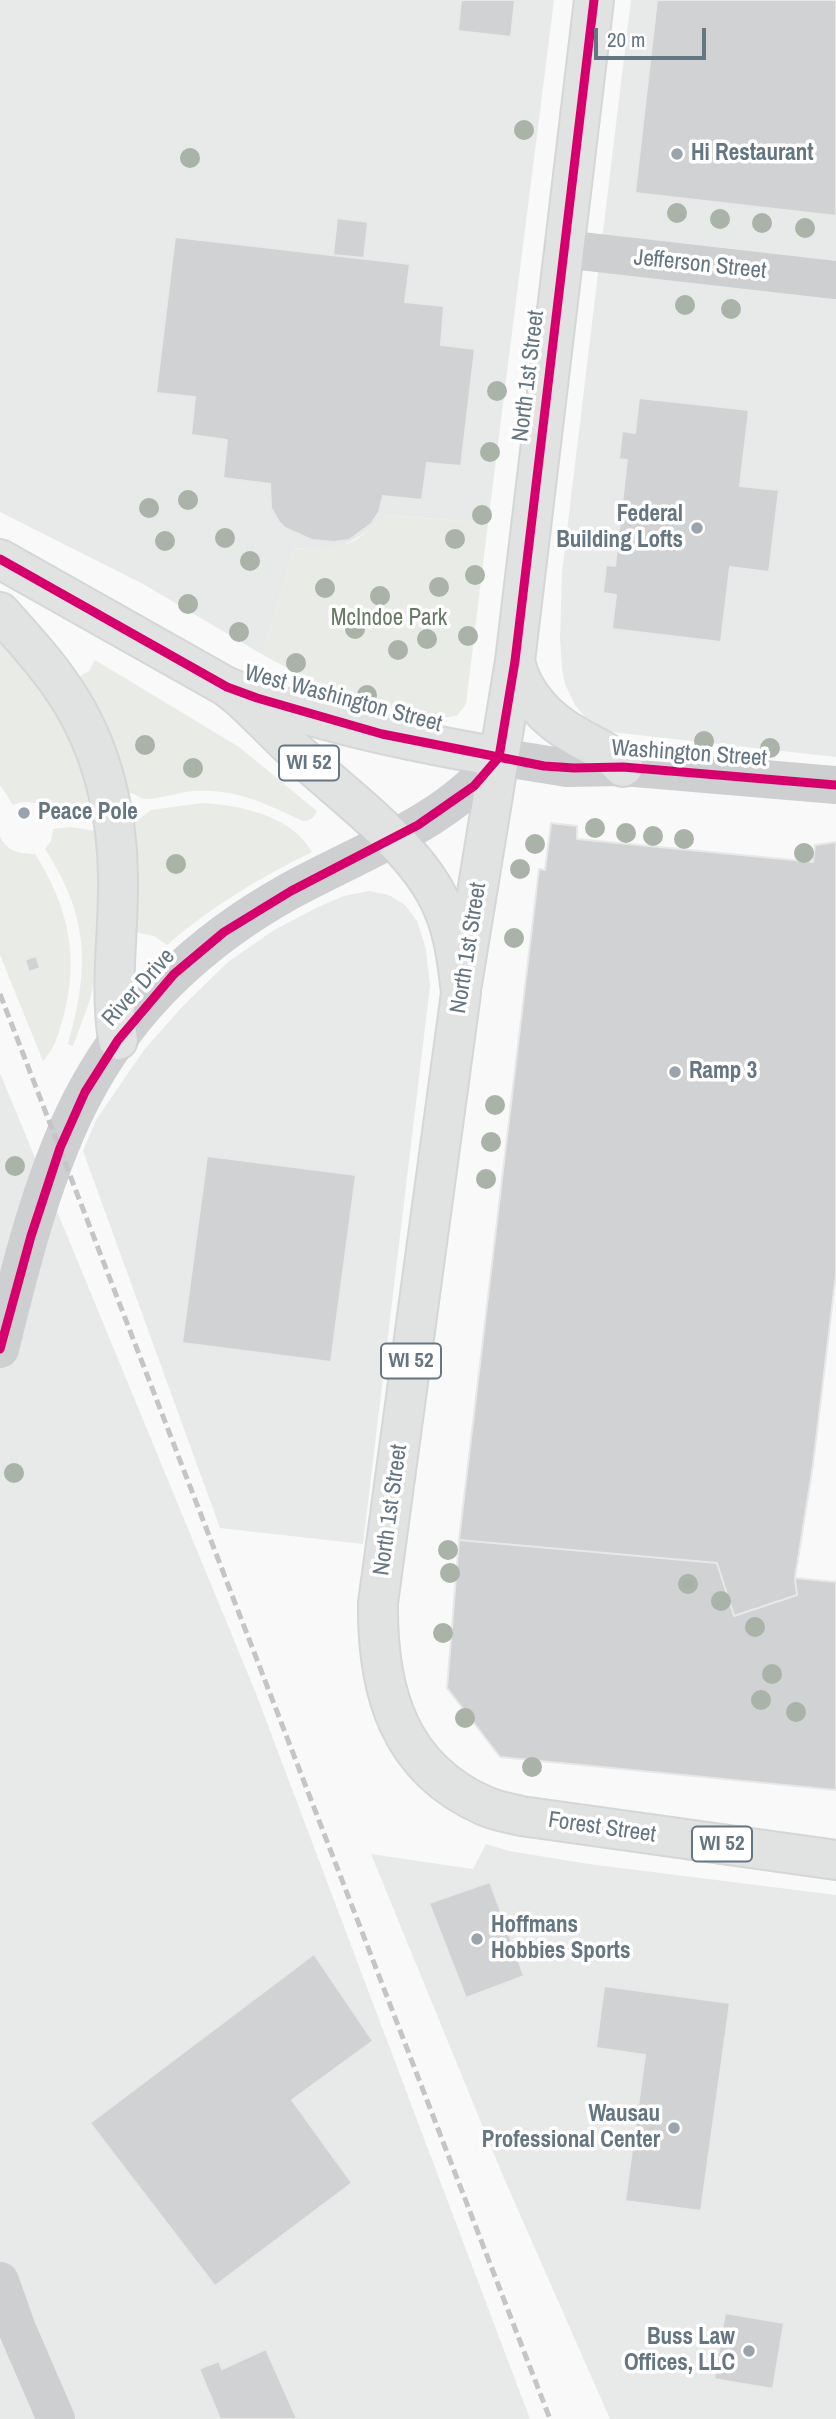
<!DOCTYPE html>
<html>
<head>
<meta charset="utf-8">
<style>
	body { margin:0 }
	#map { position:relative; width:836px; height:2419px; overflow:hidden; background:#f9f9f9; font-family:"Archivo Narrow",sans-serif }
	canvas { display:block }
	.scale { position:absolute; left:594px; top:28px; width:112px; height:32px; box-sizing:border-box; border:4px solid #657683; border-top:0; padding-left:9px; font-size:21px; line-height:24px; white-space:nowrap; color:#657683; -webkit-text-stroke:5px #fff; paint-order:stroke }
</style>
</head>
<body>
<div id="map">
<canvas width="836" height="2419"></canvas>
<div class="scale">20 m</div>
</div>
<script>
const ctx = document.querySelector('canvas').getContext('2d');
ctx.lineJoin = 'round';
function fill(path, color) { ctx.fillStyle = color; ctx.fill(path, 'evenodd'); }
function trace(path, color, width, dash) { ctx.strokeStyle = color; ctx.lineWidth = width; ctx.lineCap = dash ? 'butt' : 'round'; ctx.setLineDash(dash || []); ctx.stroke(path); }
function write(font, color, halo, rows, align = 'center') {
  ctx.font = font + ' "Archivo Narrow",sans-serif'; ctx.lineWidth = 7; ctx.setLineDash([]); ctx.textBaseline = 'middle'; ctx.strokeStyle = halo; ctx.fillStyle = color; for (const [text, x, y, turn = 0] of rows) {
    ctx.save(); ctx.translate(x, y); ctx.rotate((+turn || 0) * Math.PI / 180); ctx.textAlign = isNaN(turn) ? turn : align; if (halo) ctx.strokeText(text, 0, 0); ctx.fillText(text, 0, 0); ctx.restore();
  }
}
fill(new Path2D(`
	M0,0H554L488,523L385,515L365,533L342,546L323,550L294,548L263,655L145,585L0,512Z
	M631,0H836V757L611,732L599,728L585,717L575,705L565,684L562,669L560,639L562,572Z
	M369,891L389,895L405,905L417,921L426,949L430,986L363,1544L220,1528L83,1151L96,1120L144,1050L183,1006L228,962L274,930L320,906L344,896Z
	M0,1073L255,1691L530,2419H0Z
	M486,1844L509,1851L589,1864L836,1895V2419H610L503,2176L371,1854L473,1869Z`), '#e8e9e9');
fill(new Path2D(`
	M384,515L488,523L466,704L458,715C444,720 429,716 415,713C359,703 312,682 263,655L294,548C336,552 355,547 384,515Z
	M0,631L60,715L80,762L90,801L83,804L71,815L50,816C42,802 28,799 13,805L0,785Z
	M95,660L239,747L317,811C314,818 310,821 303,821C266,804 237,788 193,791C182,792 153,800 145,799C137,797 134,792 125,793L92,703L79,677L89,671Z
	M202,803C241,805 292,816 312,852C259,878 212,906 167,945L154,936L135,932L137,874L131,821L138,820L151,810Z
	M71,827L96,831L101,852L97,968L90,1000L73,1046L68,1044C90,967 89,917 45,849L51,841L53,829Z
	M0,836C6,851 19,854 35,854C68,906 80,957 63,1018C58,1035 55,1048 43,1061L0,955Z`), '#e8ebe6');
const building = new Path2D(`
	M461,0H515L511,37L458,31Z
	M657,0H836V216L635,193Z
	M337,218L368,222L364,258L333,255Z
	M175,237L410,264L405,302L444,306L441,345L475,349L461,466L427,463L422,500L383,496L379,512L371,524L349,540L334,542L312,540L285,528L279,522L271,508L270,484L223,478L227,440L191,435L195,397L156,393Z
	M639,398L749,410L740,486L779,490L769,572L730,567L721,642L612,629L616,595L603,593L606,565L615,566L627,460L619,459L622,431L635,433Z
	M551,823L577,826V839L813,862L815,845L836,842V1274L813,1465L795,1578L797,1595L734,1616L717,1563L459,1540L539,869L545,870Z
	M36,956L40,968L29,972L25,960Z
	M207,1156L356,1175L331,1362L182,1343Z
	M459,1540L717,1563L734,1616L797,1595L795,1578L836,1582V1790L500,1757L447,1688Z
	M490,1882L524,1976L466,1998L429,1903Z
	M314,1954L373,2041L292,2100L352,2183L215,2286L90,2123Z
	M604,1986L730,2003L701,2211L625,2201L645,2055L596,2048Z
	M725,2313L784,2323L773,2389L714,2379Z
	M266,2349L297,2419H220L199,2369L219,2361L222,2369Z`);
fill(building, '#d0d2d3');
trace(building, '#e8e8e8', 2);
const secondary = new Path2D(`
	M515,661C522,694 547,720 576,736C593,746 610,752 623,767
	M227,687C314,722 407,741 499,757
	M462,984L515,661L594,0`);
const primary = new Path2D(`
	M0,559L227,687L237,695C260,715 280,738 303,758C346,797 405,840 434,890C453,922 457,957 461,993L378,1603C377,1690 398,1768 485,1806C496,1811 509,1813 521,1816L836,1860
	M0,612C22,637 45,661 64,690C103,747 119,818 118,887C118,939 110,988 118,1040`);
trace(secondary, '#d5d6d7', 42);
trace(primary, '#d5d6d7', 42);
trace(new Path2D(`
	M563,249L836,280
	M0,1349C20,1267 46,1163 87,1089C133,1004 204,939 288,892C361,851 445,825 499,757L567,768L623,767L836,785
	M0,2281L17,2329L56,2419`), '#cecfd0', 38);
trace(secondary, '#e1e2e2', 38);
trace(primary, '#e1e2e2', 38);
trace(new Path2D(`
	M0,994L550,2419`), '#c3c5c6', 5, [10, 5]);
trace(new Path2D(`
	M0,559L227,687L257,698L382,734L544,766L574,768L623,767L836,785
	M0,1349L31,1236L60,1148L85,1092L118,1040L174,974L224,932L291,891L418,825L474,786L499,757L515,661L594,0`), '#d6006c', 9);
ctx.fillStyle = '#a9b3a7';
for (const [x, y] of [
	[524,130],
	[190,158],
	[677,213],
	[720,219],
	[762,223],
	[805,228],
	[685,305],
	[731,309],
	[497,391],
	[490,452],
	[188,500],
	[149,508],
	[482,515],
	[225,538],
	[455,539],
	[165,541],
	[250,561],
	[475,575],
	[439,587],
	[325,588],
	[380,596],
	[188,604],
	[355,629],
	[239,632],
	[468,636],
	[427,639],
	[398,650],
	[296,663],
	[367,695],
	[704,741],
	[145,745],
	[770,748],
	[193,768],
	[595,828],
	[626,833],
	[653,836],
	[684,839],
	[535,844],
	[804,853],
	[176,864],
	[520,869],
	[514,938],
	[495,1105],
	[491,1142],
	[15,1166],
	[486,1179],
	[14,1473],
	[448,1550],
	[450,1573],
	[688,1584],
	[721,1601],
	[755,1627],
	[443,1633],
	[772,1674],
	[761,1700],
	[796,1712],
	[465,1718],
	[532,1767]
]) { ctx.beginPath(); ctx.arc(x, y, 10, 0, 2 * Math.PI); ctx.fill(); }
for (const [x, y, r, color] of [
	[677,154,7,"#99a4ac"],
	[697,528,7,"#99a4ac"],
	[24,813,7,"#99a4ac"],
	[675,1072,7,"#99a4ac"],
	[477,1939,7,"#99a4ac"],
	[674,2128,7,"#99a4ac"],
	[749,2351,7,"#99a4ac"]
]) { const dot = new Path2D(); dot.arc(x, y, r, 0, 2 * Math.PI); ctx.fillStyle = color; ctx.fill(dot); trace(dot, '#fff', 2.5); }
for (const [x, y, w] of [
	[309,763,60],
	[411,1361,60],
	[722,1844,60]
]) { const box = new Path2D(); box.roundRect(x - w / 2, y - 17.5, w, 35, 5); ctx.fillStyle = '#fff'; ctx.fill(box); trace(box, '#657683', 2); }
write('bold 21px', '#657683', null, [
	["WI 52",309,763],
	["WI 52",411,1361],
	["WI 52",722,1844]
]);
write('bold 23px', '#657683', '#fff', [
	["Hi Restaurant",691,154],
	["Federal",683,515,"right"],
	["Building Lofts",683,541,"right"],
	["Peace Pole",38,813],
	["Ramp 3",689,1072],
	["Hoffmans",491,1926],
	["Hobbies Sports",491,1952],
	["Wausau",660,2115,"right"],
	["Professional Center",660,2141,"right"],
	["Buss Law",735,2338,"right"],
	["Offices, LLC",735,2364,"right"]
], 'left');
write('23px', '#657683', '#fff', [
	["Jefferson Street",700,265,6],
	["North 1st Street",529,376,-83],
	["West Washington Street",343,699,15],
	["Washington Street",689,754,4],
	["North 1st Street",469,948,-81],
	["River Drive",139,988,-48],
	["North 1st Street",391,1510,-82],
	["Forest Street",602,1828,8]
]);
write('23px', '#687a64', '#fff', [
	["McIndoe Park",389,619]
]);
</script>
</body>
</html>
